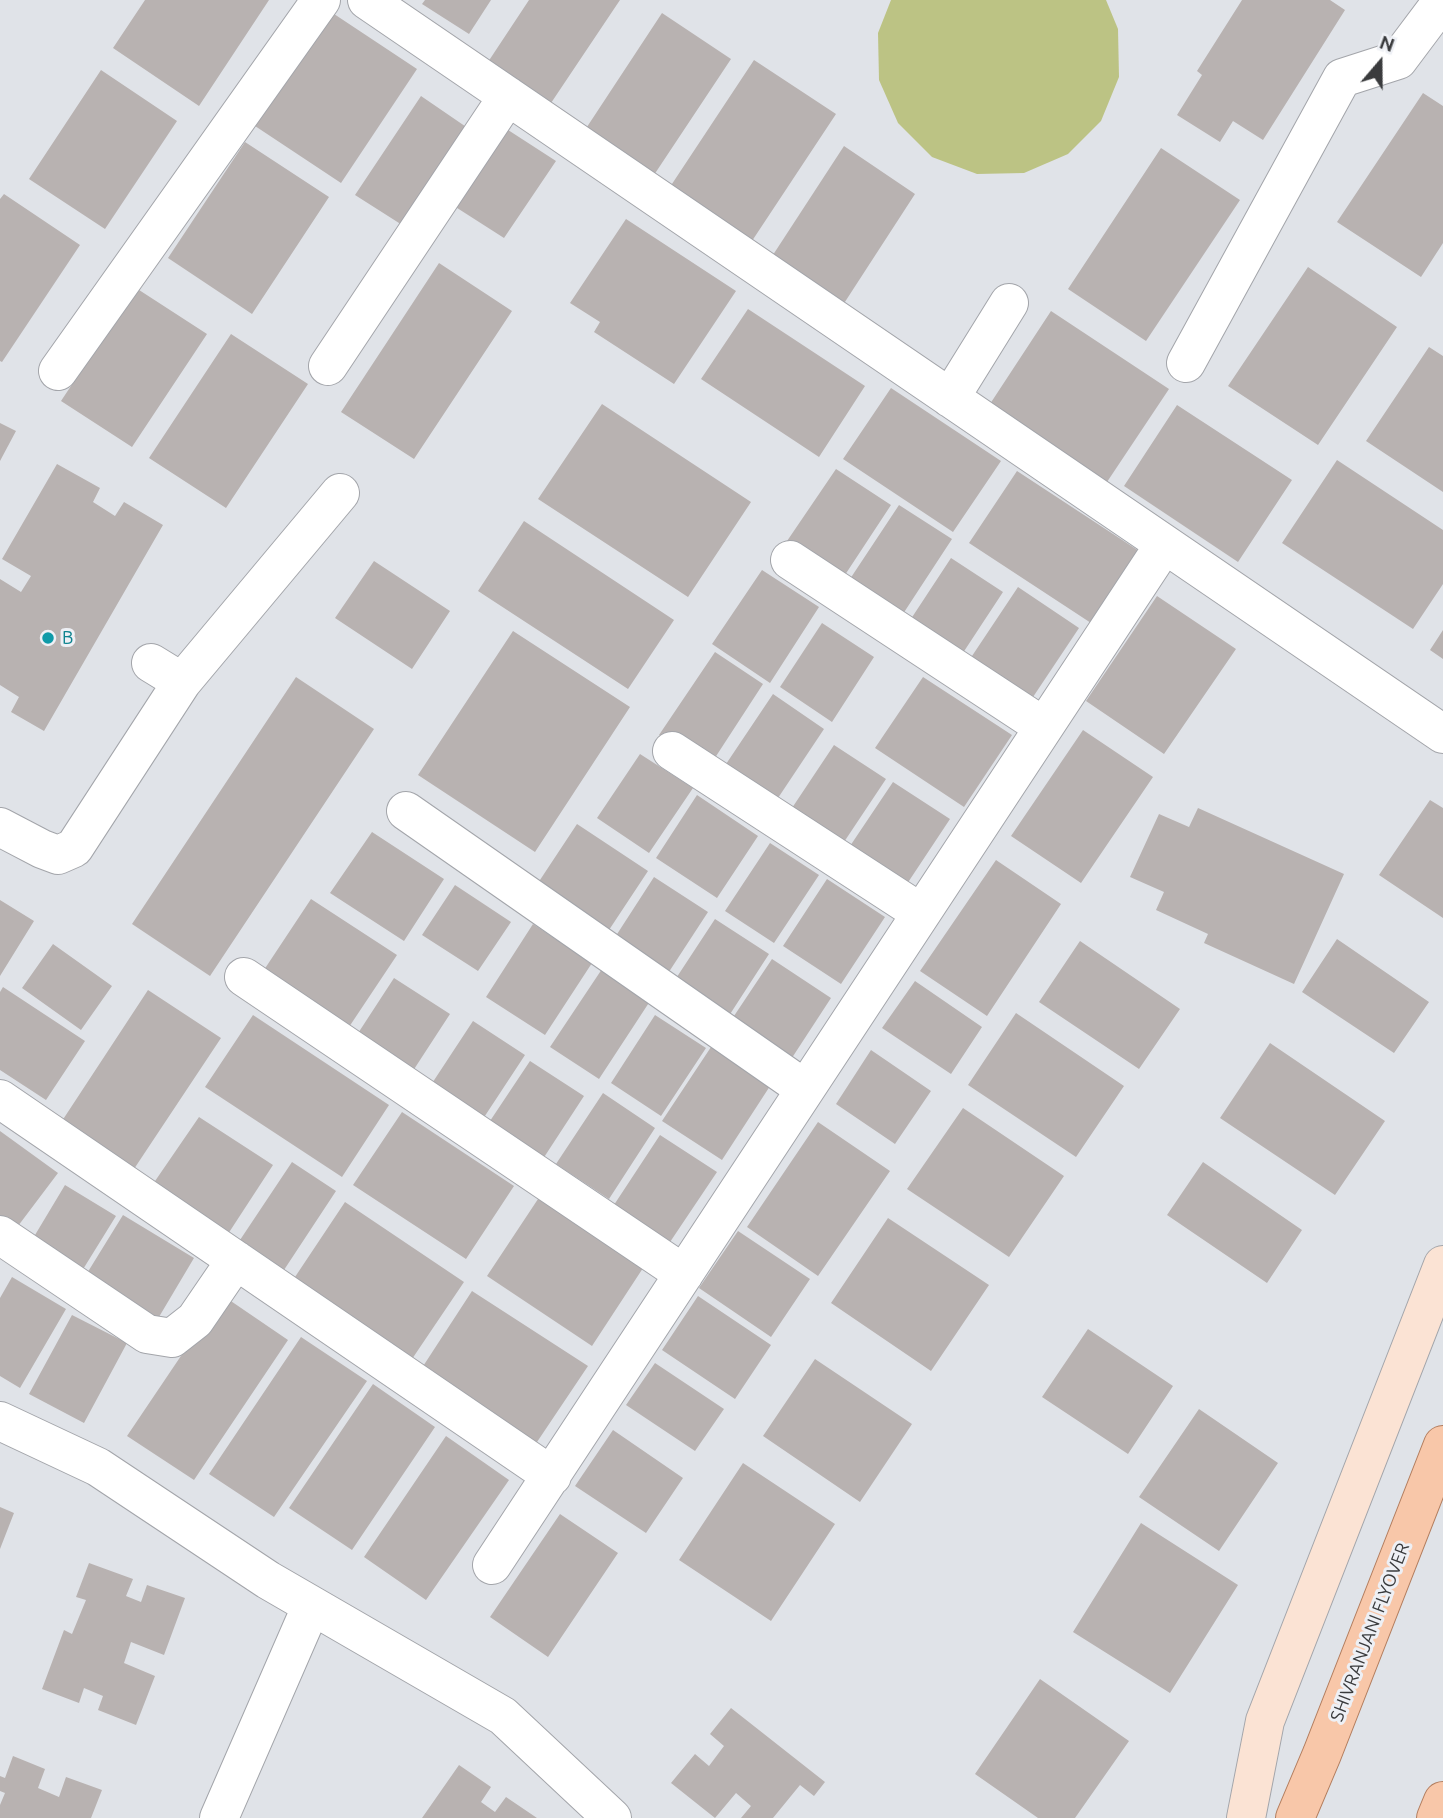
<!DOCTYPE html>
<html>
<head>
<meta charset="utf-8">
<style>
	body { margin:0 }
	#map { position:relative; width:1443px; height:1818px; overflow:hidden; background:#e0e3e8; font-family:Ubuntu,sans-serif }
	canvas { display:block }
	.north { position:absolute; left:1345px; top:28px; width:70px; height:70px; -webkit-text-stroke:5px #eef0f5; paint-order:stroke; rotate:20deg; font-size:19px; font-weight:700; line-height:28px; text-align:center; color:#3a3b3d }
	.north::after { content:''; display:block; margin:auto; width:24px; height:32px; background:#3a3b3d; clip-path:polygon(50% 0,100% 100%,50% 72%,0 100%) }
</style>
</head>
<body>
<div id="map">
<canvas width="1443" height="1818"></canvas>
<div class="north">N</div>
</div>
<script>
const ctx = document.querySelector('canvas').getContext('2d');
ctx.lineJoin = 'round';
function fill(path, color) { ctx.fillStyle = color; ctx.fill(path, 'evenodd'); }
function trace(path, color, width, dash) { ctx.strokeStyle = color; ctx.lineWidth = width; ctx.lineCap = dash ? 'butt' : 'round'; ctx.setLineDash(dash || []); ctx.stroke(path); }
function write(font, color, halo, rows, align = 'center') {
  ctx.font = font + ' Ubuntu,sans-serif'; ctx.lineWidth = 6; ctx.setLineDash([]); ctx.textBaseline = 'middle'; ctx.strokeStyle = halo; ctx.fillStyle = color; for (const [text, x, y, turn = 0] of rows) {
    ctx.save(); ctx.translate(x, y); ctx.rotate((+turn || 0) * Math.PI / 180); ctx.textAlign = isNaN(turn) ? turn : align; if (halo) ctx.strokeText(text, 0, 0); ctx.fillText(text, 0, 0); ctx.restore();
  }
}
fill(new Path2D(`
	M891,0H1106L1118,29L1119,77L1101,121L1068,154L1024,173L977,174L932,157L898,123L879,80L878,33Z`), '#bcc384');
fill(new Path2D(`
	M145,0H269L199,106L113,48Z
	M425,0H491L469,34L422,4Z
	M529,0H620L551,103L488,62Z
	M1242,0H1330L1345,10L1263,140L1233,121L1220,142L1177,115L1202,75L1197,71Z
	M325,8L417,69L341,183L249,122Z
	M662,13L731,59L652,178L583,133Z
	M754,60L836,114L748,247L666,193Z
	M101,70L177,121L105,229L29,179Z
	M1423,93L1443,106V243L1421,277L1337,222Z
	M421,96L475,133L410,230L355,195Z
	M505,128L556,161L504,238L454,206Z
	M245,142L329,197L252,314L168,258Z
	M844,146L915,194L841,308L769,261Z
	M1161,148L1240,200L1146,341L1068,289Z
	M4,194L80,245L2,362L0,361V199Z
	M626,219L736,291L674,384L594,332L600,322L570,303Z
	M439,263L512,311L414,459L341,412Z
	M1308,267L1397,327L1318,445L1228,386Z
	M136,288L207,334L132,447L61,401Z
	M748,309L865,386L819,457L701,379Z
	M1051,311L1169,389L1107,482L990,404Z
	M231,334L308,384L226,508L149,458Z
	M1429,347L1443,356V492L1366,441Z
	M891,388L1001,461L953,532L843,459Z
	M602,404L751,502L688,597L538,499Z
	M1177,405L1292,480L1238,562L1124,486Z
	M0,423L16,431L0,461Z
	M1337,460L1443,530V584L1413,629L1282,543Z
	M57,464L100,488L93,502L115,516L124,502L163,525L44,731L11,712L19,697L0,685V579L21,592L31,576L2,559Z
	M836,469L891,505L841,581L785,544Z
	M1017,471L1139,551L1091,623L969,543Z
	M899,505L952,539L899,620L846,585Z
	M524,521L674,620L628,689L478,591Z
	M951,558L1003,592L955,665L903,631Z
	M374,561L450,611L412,669L335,618Z
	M762,570L819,607L770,683L712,644Z
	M1018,587L1079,628L1023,712L962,671Z
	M1157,596L1236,649L1164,754L1086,701Z
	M822,623L874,657L832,722L780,687Z
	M1443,630V659L1430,650Z
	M513,631L630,707L535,852L418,775Z
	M715,652L763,684L709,767L659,735Z
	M296,677L374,729L210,976L132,924Z
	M923,677L1012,735L964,807L875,748Z
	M773,694L824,729L772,807L720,773Z
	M1083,730L1153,777L1081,883L1011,836Z
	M834,745L886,779L836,854L784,820Z
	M640,754L693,788L649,853L597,818Z
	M893,782L950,819L899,896L842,858Z
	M697,795L758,836L717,898L656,858Z
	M1430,800L1443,808V918L1379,875Z
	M1198,808L1344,874L1294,984L1204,943L1208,934L1156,910L1164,892L1130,877L1159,814L1189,827Z
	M577,824L648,871L609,930L538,883Z
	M372,832L444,879L404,941L330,893Z
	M770,843L819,875L774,943L725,911Z
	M996,860L1061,904L987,1016L920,971Z
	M654,877L708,912L663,981L610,945Z
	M827,879L885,917L841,984L783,946Z
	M455,885L511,922L478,971L422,935Z
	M311,899L397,955L343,1036L258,979Z
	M0,900L34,921L0,976Z
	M715,919L769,954L723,1025L669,989Z
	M533,924L592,963L545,1035L486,997Z
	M1337,939L1429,1002L1394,1053L1302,992Z
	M1080,941L1180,1009L1139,1069L1039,1002Z
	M53,944L112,986L81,1030L22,988Z
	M772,959L831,998L786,1067L726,1028Z
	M606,963L654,995L599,1079L550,1047Z
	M394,978L450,1014L407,1080L351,1044Z
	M915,981L982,1027L951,1074L882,1028Z
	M3,987L85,1041L46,1100L0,1070V992Z
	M148,990L221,1038L132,1172L60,1124Z
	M1016,1013L1124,1086L1076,1157L968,1085Z
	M253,1015L389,1105L342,1177L205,1087Z
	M655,1015L706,1048L661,1116L611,1083Z
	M473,1021L525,1055L477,1128L425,1094Z
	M1270,1043L1385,1121L1335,1195L1220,1118Z
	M713,1044L772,1083L722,1160L662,1121Z
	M871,1050L931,1091L895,1144L836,1104Z
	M530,1061L584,1096L539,1165L484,1130Z
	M603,1093L655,1128L609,1199L556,1164Z
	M963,1108L1064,1176L1009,1257L907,1189Z
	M402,1112L514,1186L466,1259L353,1185Z
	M199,1117L273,1165L228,1234L153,1184Z
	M818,1122L890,1171L818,1276L747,1227Z
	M0,1131L58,1173L15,1230L0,1219Z
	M660,1135L717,1172L666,1248L610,1211Z
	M292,1162L336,1191L282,1273L238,1243Z
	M1203,1162L1302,1230L1267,1283L1167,1215Z
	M65,1185L116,1216L77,1279L26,1250Z
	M540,1196L645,1265L592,1346L487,1276Z
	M345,1202L464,1282L410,1362L291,1283Z
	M123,1215L194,1258L153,1327L81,1283Z
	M888,1218L989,1285L931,1371L831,1303Z
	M738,1231L810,1279L771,1337L699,1288Z
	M12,1277L66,1309L20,1388L0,1376V1298Z
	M472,1291L588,1366L533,1448L418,1374Z
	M222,1295L288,1340L194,1480L127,1436Z
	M698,1296L771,1345L735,1399L662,1350Z
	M72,1315L127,1343L84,1423L29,1394Z
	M1088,1329L1173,1386L1128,1454L1042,1397Z
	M301,1337L367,1381L274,1517L209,1474Z
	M815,1359L912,1424L860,1502L763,1436Z
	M655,1363L724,1409L695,1451L626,1405Z
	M373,1384L435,1427L352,1550L289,1508Z
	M1199,1409L1278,1463L1219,1551L1139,1497Z
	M613,1430L683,1478L646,1533L575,1486Z
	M446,1436L509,1480L426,1600L364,1557Z
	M743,1463L835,1524L771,1621L679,1560Z
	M0,1507L14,1513L0,1549Z
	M560,1514L618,1553L548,1657L490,1617Z
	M1141,1523L1238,1585L1170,1693L1073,1632Z
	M89,1563L133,1579L126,1596L141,1602L147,1585L185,1598L164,1655L131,1642L124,1663L155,1676L136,1725L98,1710L103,1696L84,1688L79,1703L42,1689L64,1630L72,1634L86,1600L76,1597Z
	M1040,1679L1129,1741L1075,1818H1038L975,1774Z
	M731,1708L825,1782L814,1796L800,1785L773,1818H741L751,1806L736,1793L715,1818L671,1783L695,1754L709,1766L724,1746L710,1734Z
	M13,1756L45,1769L38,1788L59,1797L66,1777L102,1790L91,1818H0V1805L5,1793L0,1791V1776L5,1778Z
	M459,1765L491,1787L481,1802L495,1812L506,1797L537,1818H422Z`), '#b8b2b1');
const minor = new Path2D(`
	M367,0L1443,734
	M1186,363L1342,78L1398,60L1443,0
	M328,366L508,96
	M58,371L321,0
	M950,398L1009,303
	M790,560L1044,727
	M151,663L182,682
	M672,751L921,913
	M406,811L805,1089
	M0,827L42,849L58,855L74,848L182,682L340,493
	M244,977L684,1274
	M0,1099L552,1476
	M0,1235L147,1334L172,1338L195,1320L236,1260
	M0,1421L98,1467L268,1580L503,1716L612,1818
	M492,1565L1164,545
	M219,1818L311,1607`);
const secondary = new Path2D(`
	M1246,1818L1265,1721L1443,1265`);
const primary = new Path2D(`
	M1295,1818L1322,1754L1443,1445
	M1436,1818L1443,1801`);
trace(minor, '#a3a5aa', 40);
trace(secondary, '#a3a5aa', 40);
trace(primary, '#b27d5e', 40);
trace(minor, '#fff', 38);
trace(secondary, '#fbe3d4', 38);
trace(primary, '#f8c7a9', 38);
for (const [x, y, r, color] of [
	[48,638,7,"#0f9aa8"]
]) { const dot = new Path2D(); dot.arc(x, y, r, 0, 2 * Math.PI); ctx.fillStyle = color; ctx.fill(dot); trace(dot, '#eef0f5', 2.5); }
write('18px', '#0d838f', '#eef0f5', [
	["B",62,638]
], 'left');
write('18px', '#3a3b3d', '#eef0f5', [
	["SHIVRANJANI FLYOVER",1370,1632,-69]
]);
</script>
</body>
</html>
